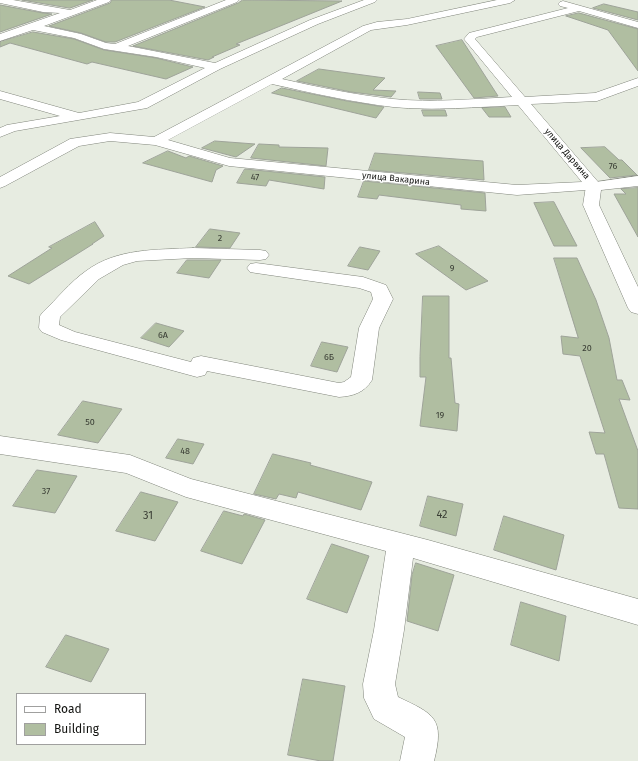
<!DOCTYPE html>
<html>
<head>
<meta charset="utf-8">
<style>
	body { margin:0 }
	#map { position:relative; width:638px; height:761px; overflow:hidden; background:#e7ece1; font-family:"Fira Sans",sans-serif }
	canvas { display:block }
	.legend { position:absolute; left:16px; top:693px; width:130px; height:52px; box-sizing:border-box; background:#fff; border:1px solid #a0a09f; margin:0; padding:5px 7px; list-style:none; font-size:12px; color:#11120f }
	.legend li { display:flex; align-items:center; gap:8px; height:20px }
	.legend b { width:20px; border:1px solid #a0a09f }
</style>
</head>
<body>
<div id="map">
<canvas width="638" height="761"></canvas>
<ul class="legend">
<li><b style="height:5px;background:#fff"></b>Road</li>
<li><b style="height:11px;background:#b0bea1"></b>Building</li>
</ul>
</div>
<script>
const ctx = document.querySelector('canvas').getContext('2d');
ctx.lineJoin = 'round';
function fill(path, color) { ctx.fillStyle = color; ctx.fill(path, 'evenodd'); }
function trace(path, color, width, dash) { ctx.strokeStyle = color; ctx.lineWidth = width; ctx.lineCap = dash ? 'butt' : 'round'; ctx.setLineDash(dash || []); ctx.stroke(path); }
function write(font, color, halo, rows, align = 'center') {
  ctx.font = font + ' "Fira Sans",sans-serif'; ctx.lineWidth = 3; ctx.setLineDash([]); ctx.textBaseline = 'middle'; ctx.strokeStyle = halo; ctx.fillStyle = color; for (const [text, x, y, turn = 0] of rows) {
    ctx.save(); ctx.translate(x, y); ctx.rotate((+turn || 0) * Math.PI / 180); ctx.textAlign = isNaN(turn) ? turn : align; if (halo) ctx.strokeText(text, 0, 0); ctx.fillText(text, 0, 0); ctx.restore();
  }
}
const building = new Path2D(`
	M22,0H93L70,8Z
	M112,0H169L205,7L115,42H106L81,33L49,26L110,3Z
	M243,0L342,1L236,44L240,45L212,57H214L208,60L133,46L238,3Z
	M604,4L638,12V20L593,8Z
	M0,5L43,13L52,14L0,32Z
	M579,13L638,29V71L608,30L566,16Z
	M33,32L74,39L104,50L156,58L193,67L166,79L92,62L87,64L10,43L0,47V42Z
	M462,40L498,96L474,98L436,46Z
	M319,69L385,78L373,90L396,91L391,97L351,92L297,81Z
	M282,88L347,101L384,107L376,118L272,93Z
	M418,92L440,93L442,99H420Z
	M505,107L511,117H489L482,108Z
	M422,110H445L447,116H424Z
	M215,141L255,144L236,157L202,148Z
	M259,144L279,145V147L328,148L326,166L251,158Z
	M605,147L619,160H622L637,175L610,178L581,148Z
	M168,151L186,158L189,156L223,166L216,170L212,182L143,163Z
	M375,153L483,161L484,180L369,170Z
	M245,169L325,177L324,189L269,180L266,186L237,183Z
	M364,181L485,193L486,211L461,209V205L379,195L377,199L358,197Z
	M638,188V237L614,194H626L621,189Z
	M554,202L577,246H554L534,203Z
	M95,222L104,236L92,244H93L29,284L8,276L52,248L49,247Z
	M210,229L240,233L230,248L196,247Z
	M439,246L488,281L466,290L416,254Z
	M360,247L380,251L368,270L348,266Z
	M554,258H577L596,300L609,338L617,380H622L630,400L619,399L638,451V509L619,508L604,454H596L589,432L605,433L580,356L563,354L561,336L578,338Z
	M187,260H221L209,278L177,273Z
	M423,296H449V358H451L455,403L459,404L457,431L420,426L426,377H420V357Z
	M156,323L184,331L169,347L141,338Z
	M322,342L348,347L337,372L311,366Z
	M83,401L122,409L98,443L58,435Z
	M178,439L204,444L193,464L166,458Z
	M273,454L311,463L310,465L372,482L361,510L298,492L296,498L279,494L276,499L254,494Z
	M37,470L77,476L55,513L13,506Z
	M141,492L178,502L155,541L116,531Z
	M428,496L463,504L456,536L420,526Z
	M224,511L243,516L244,514L265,520L242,564L201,551Z
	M504,516L564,535L556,570L494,550Z
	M332,544L369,556L347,613L307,599Z
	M416,563L454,575L438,631L407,621L412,575Z
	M521,602L566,616L559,661L511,645Z
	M66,635L109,649L91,682L46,667Z
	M303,679L345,686L333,761H321L288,755Z`);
fill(building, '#b0bea1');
trace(building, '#9ea399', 1);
const street = new Path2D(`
	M0,0H13L70,10L97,0H111L109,2L44,26L81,34L106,43L115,44L226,0H239L237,2L128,46L215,63L310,20L364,0H377L375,2L318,24L220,69L147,108L15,131L0,137V128L7,125L60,116L0,99V91L79,113L138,102L205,68L156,57L104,49L74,38L33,30L0,41V34L60,13L43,12L0,3Z
	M497,0H515L510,3L407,25L371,30L282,79C318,87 355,95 393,99C432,103 472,99 512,97L464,39L469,33L568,8L560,6L558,4L560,2L563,1L638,22V28L579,11L477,37L475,39L525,97L595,93L638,78V86L597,101L531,104L599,183L602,186L599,189L517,195L229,166L155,145L110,141L79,146L5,186L0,188V177L70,139L110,133L154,137L363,26L377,22L407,19ZM272,84C312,93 352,102 393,107C434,111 477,107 518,105L582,182L517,185L230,158L168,140Z
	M193,248L260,250L266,251L269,255L266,259L260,260L193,258L137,261L123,265L99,279L60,317L59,325L75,332L191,362L193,358L201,356L339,383L344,382L351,377L359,328L373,299L371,292L359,288L256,273L250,272L247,268L250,264L256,263L363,277L386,285L393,299L379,328L372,380C364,393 353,396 339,397L207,371L205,375L197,377L61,340L42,332L39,328L40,316L43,312C57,299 70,282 86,271C117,248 156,250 193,248Z
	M0,436L130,455L191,479L428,540L638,599V625L413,558L404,630L395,684L398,697C434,714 445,718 434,761H400L405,737L374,719L364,698L363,684L374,630L386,551L186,497L126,473L0,454Z`);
const secondary = new Path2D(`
	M638,176V186L601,190L599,205L638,287V314L631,312L628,308L583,205L586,186L589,183Z`);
trace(street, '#80857b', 1);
trace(secondary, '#80857b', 1);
fill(street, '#fff');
fill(secondary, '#fff');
write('9px', '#11120f', '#fff', [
	["улица Дарвина",567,154,49],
	["улица Вакарина",396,179,6]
]);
write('9px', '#393d34', null, [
	["76",613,166],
	["47",255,177],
	["2",220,238],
	["9",452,268],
	["6А",163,335],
	["20",587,348],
	["6Б",329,357],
	["19",440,415],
	["50",90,422],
	["48",185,451],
	["37",46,491]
]);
write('11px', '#393d34', null, [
	["42",442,515],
	["31",148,516]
]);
</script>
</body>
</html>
